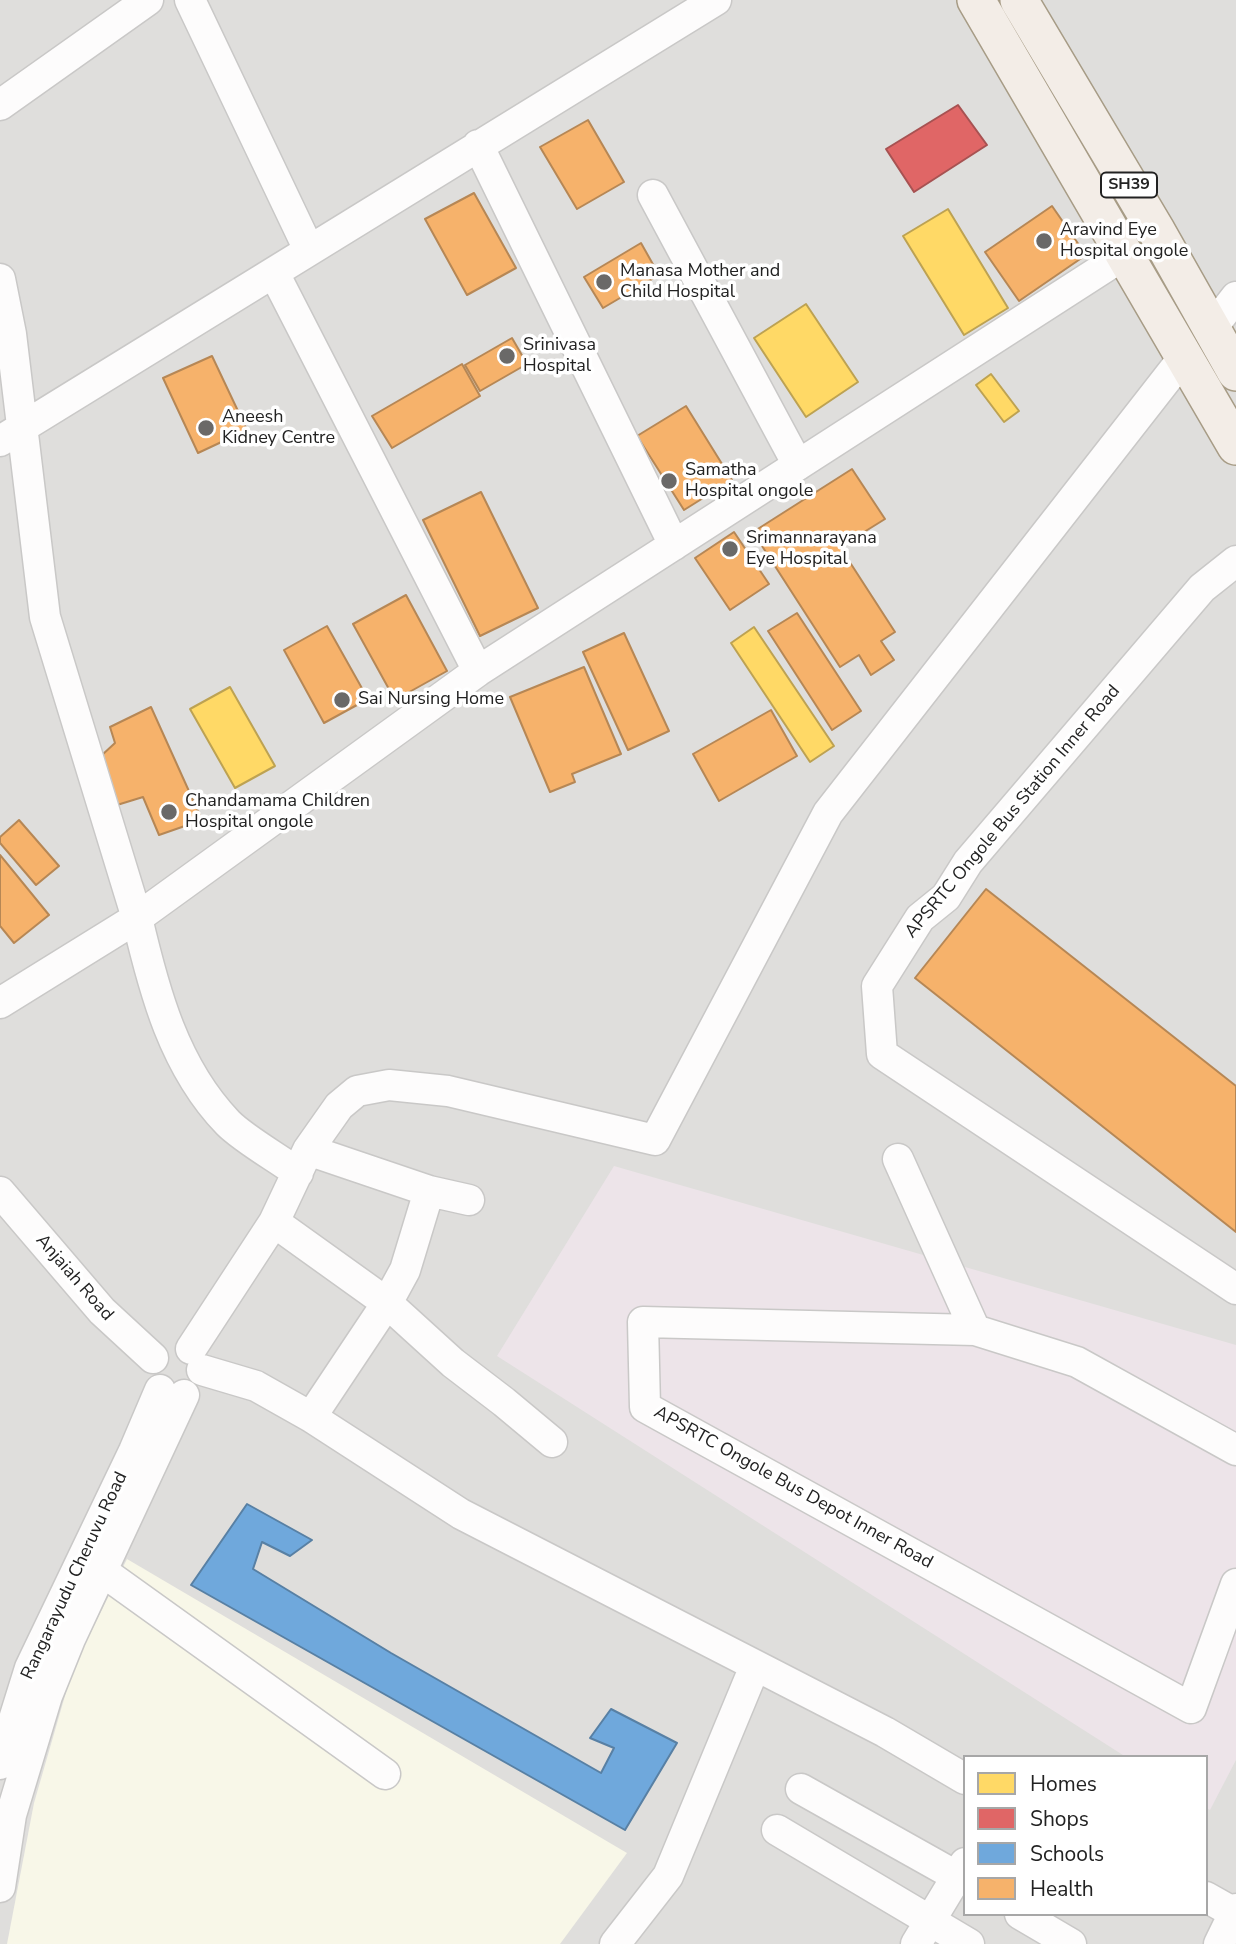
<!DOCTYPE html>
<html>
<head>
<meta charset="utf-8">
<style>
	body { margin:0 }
	#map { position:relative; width:1236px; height:1944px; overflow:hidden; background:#f0eeeb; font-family:"Nunito Sans",sans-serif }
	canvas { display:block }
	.legend { position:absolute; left:963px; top:1755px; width:245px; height:161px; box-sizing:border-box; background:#fff; border:2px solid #a7a7a7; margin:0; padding:9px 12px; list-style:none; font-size:21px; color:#222 }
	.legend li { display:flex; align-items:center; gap:14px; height:35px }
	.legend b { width:35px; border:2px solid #a7a7a7 }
</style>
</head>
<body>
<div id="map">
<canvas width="1236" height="1944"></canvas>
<ul class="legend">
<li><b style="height:19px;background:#ffd966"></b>Homes</li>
<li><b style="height:19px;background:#e06666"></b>Shops</li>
<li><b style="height:19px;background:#6fa8dc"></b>Schools</li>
<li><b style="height:19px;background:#f6b26b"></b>Health</li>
</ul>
</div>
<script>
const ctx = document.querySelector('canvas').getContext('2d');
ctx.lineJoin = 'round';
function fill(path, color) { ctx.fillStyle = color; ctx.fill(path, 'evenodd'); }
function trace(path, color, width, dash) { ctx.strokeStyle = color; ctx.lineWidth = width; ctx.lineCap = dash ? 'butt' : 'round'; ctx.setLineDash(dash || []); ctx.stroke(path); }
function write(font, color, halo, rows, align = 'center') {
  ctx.font = font + ' "Nunito Sans",sans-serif'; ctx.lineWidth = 7; ctx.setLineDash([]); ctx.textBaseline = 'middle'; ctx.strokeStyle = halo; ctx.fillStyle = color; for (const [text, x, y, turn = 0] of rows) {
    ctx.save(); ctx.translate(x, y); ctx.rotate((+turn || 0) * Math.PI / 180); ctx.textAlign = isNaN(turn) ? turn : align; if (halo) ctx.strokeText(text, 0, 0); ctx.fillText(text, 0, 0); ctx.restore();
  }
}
fill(new Path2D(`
	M0,0H1236V1944H0ZM965,1757H1206V1914H965Z`), '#dfdedc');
fill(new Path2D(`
	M614,1166L1236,1345V1760L1210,1810L1206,1808V1757H1126L497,1356Z`), '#ede4e9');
fill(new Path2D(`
	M127,1559L627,1853L560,1944H7L34,1803L73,1668Z`), '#f8f7e8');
const homes = new Path2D(`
	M948,209L1008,308L964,335L903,236Z
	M806,304L858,382L806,417L754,338Z
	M991,374L1019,411L1004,422L976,385Z
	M754,627L834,746L810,762L731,643Z
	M230,687L275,766L235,788L190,709Z`);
fill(homes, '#ffd966');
trace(homes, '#bda252', 2);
const shops = new Path2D(`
	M958,105L987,145L914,192L886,149Z`);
fill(shops, '#e06666');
trace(shops, '#a75252', 2);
const schools = new Path2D(`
	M247,1504L312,1540L290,1556L262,1542L253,1569L391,1653L601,1773L614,1748L590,1738L611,1709L677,1743L625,1830L191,1585Z`);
fill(schools, '#6fa8dc');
trace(schools, '#5880a4', 2);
const health = new Path2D(`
	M588,120L624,182L577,209L540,147Z
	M474,193L516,268L467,295L425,219Z
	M1052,206L1086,255L1019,301L985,252Z
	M641,243L659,275L603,308L584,277Z
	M512,338L527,364L480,391L465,365Z
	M212,356L247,430L198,453L163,378Z
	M462,364L480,396L392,448L372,416Z
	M686,406L732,480L684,510L637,436Z
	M852,469L885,519L840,547L895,632L881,641L894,660L871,675L859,655L840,667L753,532Z
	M481,492L538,608L480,636L423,520Z
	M734,532L769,584L730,610L695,558Z
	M406,595L447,671L395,700L353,624Z
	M797,613L861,711L832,730L768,631Z
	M327,626L368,699L324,723L284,650Z
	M624,633L669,731L628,750L583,652Z
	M584,667L621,754L572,774L575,782L550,792L510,697Z
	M151,707L202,820L159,835L143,797L117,805L102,755L115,743L110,727Z
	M771,710L797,756L719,801L693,754Z
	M19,820L59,866L36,885L0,843V837Z
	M0,855L49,915L14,943L0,926Z
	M986,889L1236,1086V1232L915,978Z`);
fill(health, '#f6b26b');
trace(health, '#b68755', 2);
const minor = new Path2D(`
	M190,0L309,250
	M0,105L148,0
	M478,145L674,545
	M653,195L798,465
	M274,273L478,671
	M0,279L11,334L45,617L137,918L0,1003
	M1211,329L1236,297
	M0,441L716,0
	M1236,561L1202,588L968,862L946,897L920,918L877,986L882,1054L1236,1289
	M308,1150L429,1191L469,1200
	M898,1159L975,1330
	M298,1173C278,1158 245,1140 228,1123C174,1067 154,991 137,918L478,671L1124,255
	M0,1192L102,1311L153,1358
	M274,1222L387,1303L453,1363L504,1402L552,1442
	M191,1349L274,1222L308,1150L339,1106L357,1091L389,1085L448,1091L655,1140L828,813L1184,357
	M202,1370L256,1386L311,1417L461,1514L885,1732L965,1779
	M311,1417L387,1303L405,1270L429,1191
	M1236,1450L1077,1362L975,1330L643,1322L645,1407L1191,1708L1236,1584
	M102,1571L385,1774
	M0,1764L30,1668L134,1451L160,1390
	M801,1789L965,1881
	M777,1830L969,1944
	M0,1887L11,1815L47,1696L70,1639L184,1395
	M1206,1897L1236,1914
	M1020,1914L1071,1944
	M615,1944L668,1876L755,1666
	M916,1944L965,1863
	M1219,1944L1236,1909`);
const major = new Path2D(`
	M976,0L1236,446
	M1019,0L1157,232L1236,372`);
trace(minor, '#c9c8c7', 33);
trace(major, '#a79c86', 40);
trace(minor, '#fdfcfc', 30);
trace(major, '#f3ede7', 37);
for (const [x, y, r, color] of [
	[1044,241,9,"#6a6968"],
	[604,282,9,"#6a6968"],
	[507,356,9,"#6a6968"],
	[206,428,9,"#6a6968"],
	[669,481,9,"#6a6968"],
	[730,549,9,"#6a6968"],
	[342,700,9,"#6a6968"],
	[169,812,9,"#6a6968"]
]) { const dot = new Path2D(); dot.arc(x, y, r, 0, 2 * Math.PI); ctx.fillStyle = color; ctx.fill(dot); trace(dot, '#fff', 2.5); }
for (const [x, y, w] of [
	[1129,185,56]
]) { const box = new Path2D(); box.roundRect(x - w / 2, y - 12.5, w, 25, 5); ctx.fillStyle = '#fff'; ctx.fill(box); trace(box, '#222', 2); }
write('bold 16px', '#222', null, [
	["SH39",1129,185]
]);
write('18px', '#222', '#fff', [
	["Aravind Eye",1060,231],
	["Hospital ongole",1060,252],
	["Manasa Mother and",620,272],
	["Child Hospital",620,293],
	["Srinivasa",523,346],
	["Hospital",523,367],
	["Aneesh",222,418],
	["Kidney Centre",222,439],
	["Samatha",685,471],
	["Hospital ongole",685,492],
	["Srimannarayana",746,539],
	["Eye Hospital",746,560],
	["Sai Nursing Home",358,700],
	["Chandamama Children",185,802],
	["Hospital ongole",185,823]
], 'left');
write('18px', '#222', '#fff', [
	["APSRTC Ongole Bus Station Inner Road",1013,812,-50],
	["Anjaiah Road",74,1278,49],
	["APSRTC Ongole Bus Depot Inner Road",793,1488,29],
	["Rangarayudu Cheruvu Road",75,1576,-65]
]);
</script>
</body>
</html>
